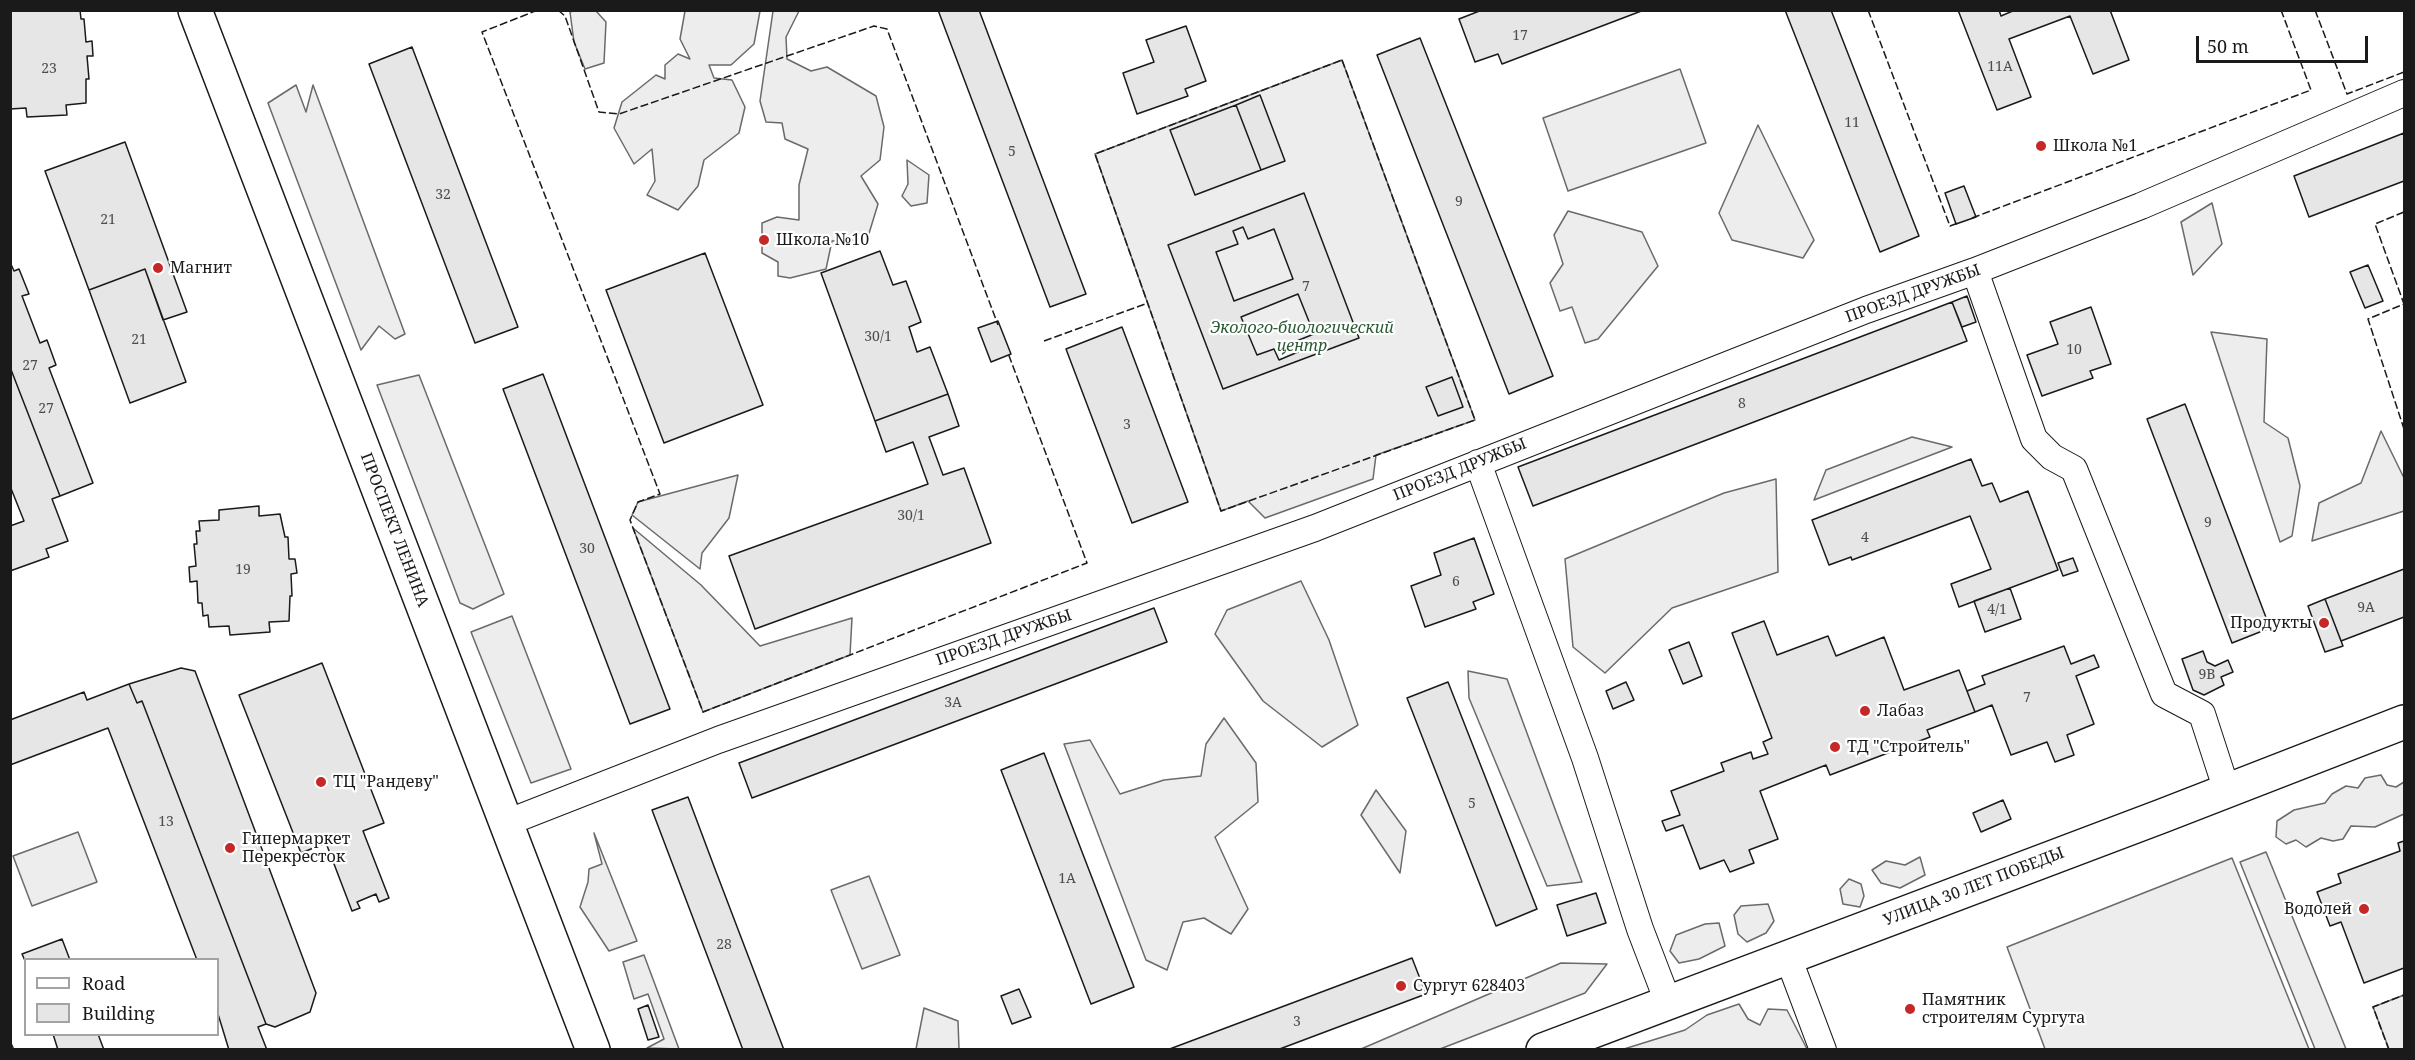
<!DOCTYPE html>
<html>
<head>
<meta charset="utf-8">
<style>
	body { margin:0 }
	#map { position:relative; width:2415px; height:1060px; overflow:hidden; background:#fff; font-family:"Noto Serif",serif }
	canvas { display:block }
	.frame { position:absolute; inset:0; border:12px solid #1a1a1a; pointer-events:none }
	.legend { position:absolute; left:24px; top:958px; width:195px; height:78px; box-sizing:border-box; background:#fff; border:2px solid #a3a3a3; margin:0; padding:8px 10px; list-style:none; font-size:18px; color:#1a1a1a }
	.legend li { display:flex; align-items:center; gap:12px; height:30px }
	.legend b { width:30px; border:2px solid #a3a3a3 }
	.scale { position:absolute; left:2196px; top:36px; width:172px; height:27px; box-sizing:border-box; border:3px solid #1a1a1a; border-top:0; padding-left:8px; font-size:18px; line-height:21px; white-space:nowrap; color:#1a1a1a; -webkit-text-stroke:4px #fff; paint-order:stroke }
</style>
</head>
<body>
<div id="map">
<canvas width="2415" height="1060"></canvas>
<div class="frame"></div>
<ul class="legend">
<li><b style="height:8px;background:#fff"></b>Road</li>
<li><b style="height:16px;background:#e6e6e6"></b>Building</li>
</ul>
<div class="scale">50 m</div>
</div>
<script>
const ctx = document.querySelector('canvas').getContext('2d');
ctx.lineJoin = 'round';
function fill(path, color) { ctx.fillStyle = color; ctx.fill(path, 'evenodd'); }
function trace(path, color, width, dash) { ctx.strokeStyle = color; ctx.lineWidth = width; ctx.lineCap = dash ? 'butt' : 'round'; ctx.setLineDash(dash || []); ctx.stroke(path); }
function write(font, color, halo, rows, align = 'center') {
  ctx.font = font + ' "Noto Serif",serif'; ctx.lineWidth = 4.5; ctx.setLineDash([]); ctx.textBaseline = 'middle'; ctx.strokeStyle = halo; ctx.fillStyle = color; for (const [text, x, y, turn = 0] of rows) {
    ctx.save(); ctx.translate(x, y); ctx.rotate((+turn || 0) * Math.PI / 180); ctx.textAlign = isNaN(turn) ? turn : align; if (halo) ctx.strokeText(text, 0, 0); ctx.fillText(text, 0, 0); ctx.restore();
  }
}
const built = new Path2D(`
	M573,11H596L606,22L604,63L585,69L574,42L570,12Z
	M685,11H760L754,44L731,65H709L714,78L732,80L745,107L739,133L704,160L698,186L678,210L647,195L655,181L652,149L634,164L614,128L622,102L656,75L665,79V65L678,54L690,59L680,39Z
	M773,11H799L786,37L787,59L811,71L827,67L876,96L884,127L880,160L861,176L878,204L867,240L832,241L826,269L790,278L778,276V262L762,253V223L777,217L799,220V185L808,149L785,139L782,123L766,122L760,101Z
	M1342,60L1475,420L1376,455L1373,479L1265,518L1248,501L1221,511L1095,154Z
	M1680,69L1706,143L1568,191L1543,118Z
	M296,85L306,112L313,85L405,334L395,339L379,326L361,350L268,103Z
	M1758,125L1814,240L1803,258L1732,240L1719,213Z
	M907,160L929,175L927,203L911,206L902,196L908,184Z
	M2212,203L2222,244L2193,275L2181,222Z
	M1568,211L1642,232L1658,266L1598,339L1585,343L1572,307L1560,311L1550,283L1563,264L1554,235Z
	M2211,332L2267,339L2264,422L2288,438L2300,486L2292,536L2280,542Z
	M419,375L504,594L473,609L460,603L377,385Z
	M2381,431L2404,478V511L2312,541L2319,503L2361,483Z
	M1912,437L1952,447L1814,500L1826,470Z
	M738,475L729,518L702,553L700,569L632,515L638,502Z
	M1776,479L1778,572L1672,608L1605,673L1573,647L1565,559L1724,493Z
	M633,528L701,585L760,646L852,618L850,655L703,712Z
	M1301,581L1329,640L1358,725L1322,747L1263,701L1215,634L1227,610Z
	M512,616L571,769L531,783L471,632Z
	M1468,671L1507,679L1582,882L1547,886L1469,698Z
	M1224,718L1256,763L1258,802L1215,837L1248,909L1231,934L1204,918L1183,922L1167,970L1146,960L1064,744L1090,740L1120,794L1164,780L1201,776L1206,744Z
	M2381,775L2387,785L2396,787L2404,782V814L2375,827L2351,826L2343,839L2333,841L2321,838L2306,847L2296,840L2286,844L2276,837L2277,821L2294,810L2325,803L2332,794L2346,786L2358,788L2365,778Z
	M1376,790L1406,831L1400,873L1361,815Z
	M78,832L97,882L32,906L13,856Z
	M594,833L637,941L609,951L580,907L588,882L589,869L602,864Z
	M2266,852L2346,1049H2315L2240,862Z
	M1920,857L1925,875L1900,888L1881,883L1872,870L1886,861L1905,865Z
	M2232,858L2309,1049H2045L2007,947Z
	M869,876L900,955L862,969L831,890Z
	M1849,879L1861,884L1864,896L1860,907L1843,904L1840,889Z
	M1768,904L1774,921L1766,933L1747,942L1738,934L1734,915L1741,906Z
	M1719,923L1725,946L1699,959L1679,963L1670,951L1676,935L1705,924Z
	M644,955L679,1049L647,1048L664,1039L648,994L634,999L623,962Z
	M1561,963L1607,964L1585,993L1440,1049H1361Z
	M2404,995V1049H2389L2373,1007Z
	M1739,1004L1748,1019L1760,1025L1768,1009L1787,1010L1807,1049H1624L1685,1030L1707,1015Z
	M924,1008L958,1021L959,1049H916Z`);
fill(built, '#ededed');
trace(built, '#6a6a6a', 1.5);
const building = new Path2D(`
	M10,10H80L81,19H84L86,42L92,41L93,56H87L89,79H86V103L66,105L67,115L27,117L26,108L10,109Z
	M938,10H979L1086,294L1050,307Z
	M1482,10H1644L1502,64L1498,54L1475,62L1459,19Z
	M1785,10H1831L1919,236L1880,252Z
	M1958,10H1999L2001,16L2015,10H2110L2129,60L2093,74L2070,16L2009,39L2031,97L1997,110Z
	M1186,26L1206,81L1185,89L1188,96L1137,114L1123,73L1154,62L1146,40Z
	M1420,38L1553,376L1509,394L1377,55Z
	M412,47L518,327L475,343L369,64Z
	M1260,95L1285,161L1261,170L1236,105Z
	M1236,105L1261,170L1195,195L1170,130Z
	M2404,133V181L2309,217L2294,176Z
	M125,142L187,312L163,320L145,269L89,290L45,171Z
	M1964,186L1976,217L1956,224L1945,193Z
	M1304,193L1359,338L1223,389L1168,245ZM1243,227L1248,239L1274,229L1293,279L1234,301L1216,252L1238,244L1233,231ZM1298,294L1314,334L1294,342L1298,352L1279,360L1274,349L1257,355L1241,317Z
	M880,251L893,285L906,281L921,322L909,327L917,352L930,347L948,394L875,421L821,273Z
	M705,253L763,405L664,443L606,290Z
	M10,262L14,271L19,269L29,294L22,296L40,343L47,340L56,365L49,368L93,483L60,496L10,367Z
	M2368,265L2383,301L2365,308L2350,272Z
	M145,269L186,382L130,403L89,290Z
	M1967,296L1976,322L1962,327L1952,302Z
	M1952,302L1967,341L1533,506L1518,467Z
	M2091,307L2111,364L2090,371L2093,378L2042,396L2027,355L2058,344L2050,322Z
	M998,321L1011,354L991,362L978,328Z
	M1122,327L1188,502L1132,523L1066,349Z
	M10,367L60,496L52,499L68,541L46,549L49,557L10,571V526L24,521L10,486Z
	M543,374L670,709L630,724L503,389Z
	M1452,377L1463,407L1438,416L1426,387Z
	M948,394L959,426L929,437L943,475L964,468L991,543L755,629L729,556L928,484L913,442L886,452L875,421Z
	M2185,404L2270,628L2232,643L2147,419Z
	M1971,459L1982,486L1992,483L2000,502L2028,491L2058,570L1959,607L1951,584L1991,569L1970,516L1852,560L1851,557L1829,565L1812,520Z
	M259,506V516L280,514L285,537H288L289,559H295L297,573L291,574L292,596H290L289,621L269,622L270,632L230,635L229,626L209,627L208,615L203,616L202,603H198L197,581L190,582L189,567L196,566L194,544H197L196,531H200L199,521L219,520V510Z
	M1474,538L1494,594L1473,602L1476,609L1425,627L1411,586L1441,575L1434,553Z
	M2073,558L2078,571L2063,576L2058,563Z
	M2404,569V617L2341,641L2325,599Z
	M2010,588L2021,619L1985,632L1974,601Z
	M2325,599L2343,646L2325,652L2308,606Z
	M1154,608L1167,642L752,798L739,763Z
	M1764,621L1777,655L1828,636L1836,656L1884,637L1904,690L1959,670L1975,712L1927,730L1930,737L1830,775L1826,765L1760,791L1778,839L1749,850L1754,863L1730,872L1724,860L1700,869L1683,825L1666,831L1662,821L1680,815L1671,791L1724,771L1721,763L1751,752L1753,759L1768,754L1763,742L1772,738L1732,633Z
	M1689,642L1702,676L1683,684L1669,650Z
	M2064,646L2071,664L2094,655L2099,667L2076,676L2094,724L2067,735L2074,755L2055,762L2047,742L2011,755L1992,705L1975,712L1967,691L1985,684L1982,676Z
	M2203,651L2207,662L2215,666L2228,660L2233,672L2221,677L2224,685L2204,695L2193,690L2182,659Z
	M322,663L384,823L363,831L389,898L379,902L376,894L357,902L360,908L352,911L326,843L301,853L239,695Z
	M181,668L195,671L316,993L310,1012L275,1027L266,1024L142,701L137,703L129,684Z
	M1448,682L1537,909L1496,926L1407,698Z
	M1626,682L1634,700L1613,709L1606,691Z
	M129,684L137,703L142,701L266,1024L258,1027L267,1050H229L218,1014V960H197L108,728L10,765V720L84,692L87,700Z
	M1044,753L1134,987L1091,1004L1001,770Z
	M688,797L715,869L784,1050H743L652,810Z
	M2003,800L2011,819L1981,832L1973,813Z
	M2404,841V968L2364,983L2341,922L2330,926L2317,892L2341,883L2338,874L2400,851L2398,843Z
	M1596,893L1606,923L1567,936L1557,905Z
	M62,939L70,960H26V963L22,954Z
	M1412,958L1426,994L1277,1050H1167Z
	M1019,989L1031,1017L1012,1024L1001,996Z
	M648,1005L659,1037L648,1040L638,1009Z
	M53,1034H98L104,1050H58Z`);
fill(building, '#e6e6e6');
trace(building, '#1a1a1a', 1.5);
const minor = new Path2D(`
	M1975,271L2034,439L2052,457L2074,469L2164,694L2202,714L2227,791
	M1478,463L1585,758L1640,929L1668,1002
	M506,823L718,740L1315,528L1866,310L1975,271L2141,206L2404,93
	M1788,957L1823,1050`);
const major = new Path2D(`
	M195,10L593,1050
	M1543,1050L2162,816L2404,722`);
trace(minor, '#1a1a1a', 28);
trace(major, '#1a1a1a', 36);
trace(minor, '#fff', 26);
trace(major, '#fff', 33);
trace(new Path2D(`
	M538,10L482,32L660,494L638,502L630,520L703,712L1087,563L1008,353
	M558,10L565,16L599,112L619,114L874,26L887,29L998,325
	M1868,10L1950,226L1958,223
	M2315,10L2347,94L2404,72
	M1342,60L1475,420L1221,511L1095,154Z
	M2404,212L2375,224L2404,304L2368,319L2404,429
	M1972,218L2311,90L2281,10
	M1044,341L1148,303
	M10,1041L14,1050
	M2389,1050L2373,1007L2404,995`), '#1a1a1a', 1.5, [8, 3]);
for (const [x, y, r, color] of [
	[2041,146,6,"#c62828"],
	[764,240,6,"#c62828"],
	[158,268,6,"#c62828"],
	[2324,623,6,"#c62828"],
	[1865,711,6,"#c62828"],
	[1835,747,6,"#c62828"],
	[321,782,6,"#c62828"],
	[230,848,6,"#c62828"],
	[2364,909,6,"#c62828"],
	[1401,986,6,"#c62828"],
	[1910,1009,6,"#c62828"]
]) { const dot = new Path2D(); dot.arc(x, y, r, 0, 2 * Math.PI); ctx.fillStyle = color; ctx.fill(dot); trace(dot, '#fff', 2); }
write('14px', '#4d4d4d', null, [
	["17",1520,36],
	["11А",2000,67],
	["23",49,69],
	["11",1852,123],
	["5",1012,152],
	["32",443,195],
	["9",1459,202],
	["21",108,220],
	["7",1306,287],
	["30/1",878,337],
	["21",139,340],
	["10",2074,350],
	["27",30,366],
	["8",1742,404],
	["27",46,409],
	["3",1127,425],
	["30/1",911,516],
	["9",2208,523],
	["4",1865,538],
	["30",587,549],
	["19",243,570],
	["6",1456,582],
	["9А",2366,608],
	["4/1",1997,610],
	["9В",2207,675],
	["7",2027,698],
	["3А",953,703],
	["5",1472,804],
	["13",166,822],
	["1А",1067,879],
	["28",724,945],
	["3",1297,1022]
]);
write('16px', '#1a1a1a', '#fff', [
	["Школа №1",2053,146],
	["Школа №10",776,240],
	["Магнит",170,268],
	["Продукты",2312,623,"right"],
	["Лабаз",1877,711],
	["ТД \"Строитель\"",1847,747],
	["ТЦ \"Рандеву\"",333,782],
	["Гипермаркет",242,839],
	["Перекресток",242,857],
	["Водолей",2352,909,"right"],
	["Сургут 628403",1413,986],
	["Памятник",1922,1000],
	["строителям Сургута",1922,1018]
], 'left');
write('16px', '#1a1a1a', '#fff', [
	["ПРОЕЗД ДРУЖБЫ",1913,294,-20],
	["ПРОЕЗД ДРУЖБЫ",1460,470,-22],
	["ПРОСПЕКТ ЛЕНИНА",394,530,69],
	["ПРОЕЗД ДРУЖБЫ",1004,638,-19],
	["УЛИЦА 30 ЛЕТ ПОБЕДЫ",1974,887,-21]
]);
write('italic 16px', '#2b5a34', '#fff', [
	["Эколого-биологический",1302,328],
	["центр",1302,346]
]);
</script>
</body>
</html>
